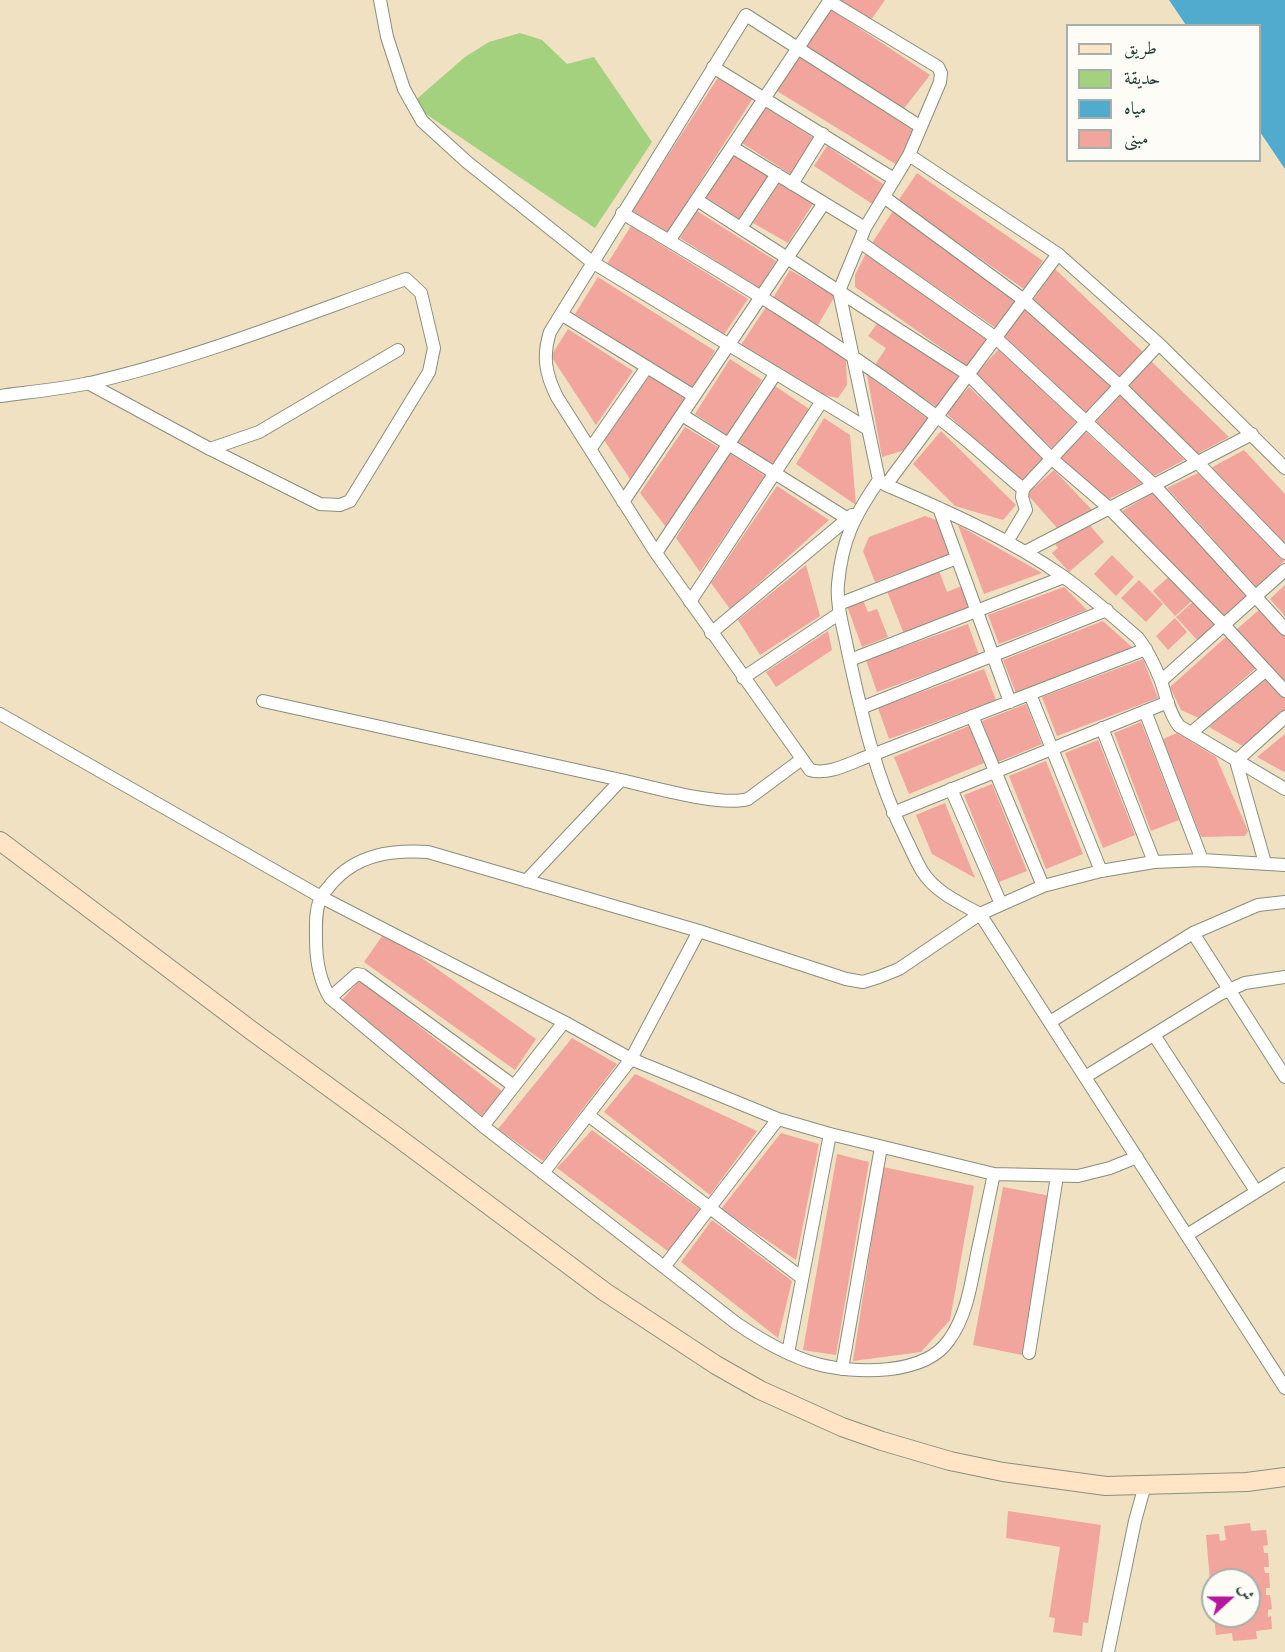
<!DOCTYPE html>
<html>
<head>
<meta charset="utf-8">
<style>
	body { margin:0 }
	#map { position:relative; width:1285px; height:1652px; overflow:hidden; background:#f0e1c3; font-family:"EB Garamond",Amiri,serif }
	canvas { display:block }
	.legend { position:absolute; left:1066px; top:24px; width:195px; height:138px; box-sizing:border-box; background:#fdfcf7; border:2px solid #a4b0a9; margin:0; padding:8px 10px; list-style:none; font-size:18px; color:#1f3d34 }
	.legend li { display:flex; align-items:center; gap:12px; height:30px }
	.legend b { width:30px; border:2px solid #a4b0a9 }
	.north { position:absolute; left:1201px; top:1568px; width:60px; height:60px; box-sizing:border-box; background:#fdfcf7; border:2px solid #a4b0a9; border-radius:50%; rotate:69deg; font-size:16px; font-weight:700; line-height:24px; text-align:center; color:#1f3d34 }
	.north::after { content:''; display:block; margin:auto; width:21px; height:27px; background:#b5179e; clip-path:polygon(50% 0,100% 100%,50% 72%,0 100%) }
</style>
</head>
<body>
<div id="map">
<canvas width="1285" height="1652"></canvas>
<ul class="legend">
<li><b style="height:8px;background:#ffe4c6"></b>طريق</li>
<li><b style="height:16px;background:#a3d17e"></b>حديقة</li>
<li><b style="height:16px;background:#51abce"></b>مياه</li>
<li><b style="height:16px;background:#f1a59c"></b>مبنى</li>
</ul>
<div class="north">ش</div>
</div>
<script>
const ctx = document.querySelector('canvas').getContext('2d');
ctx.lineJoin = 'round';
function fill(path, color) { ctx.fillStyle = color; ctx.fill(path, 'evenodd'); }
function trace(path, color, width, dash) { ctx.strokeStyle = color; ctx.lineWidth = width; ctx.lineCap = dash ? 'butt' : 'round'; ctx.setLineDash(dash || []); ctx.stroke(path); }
fill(new Path2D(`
	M520,33L542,40L567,64L594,57L652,142L595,228L411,104L465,57L489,42Z`), '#a3d17e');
fill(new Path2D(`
	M1169,0H1285V169L1260,132V26L1186,25Z`), '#51abce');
fill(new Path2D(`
	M839,0H885L871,20Z
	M829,8L930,75L902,111L804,47Z
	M798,56L917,133L897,165L777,91Z
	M719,76L753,98L667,233L632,211Z
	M765,107L815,139L792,175L742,143Z
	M827,146L886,186L874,205L814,166Z
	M733,154L769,176L741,220L706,197Z
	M917,173L1043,261L1024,289L898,201Z
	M780,182L814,202L788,243L753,223Z
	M697,211L776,261L759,288L680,238Z
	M893,211L1018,300L996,328L872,243Z
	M631,226L748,299L723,336L607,264Z
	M866,253L988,338L967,366L855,287V275Z
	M1055,269L1144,353L1120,378L1033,300Z
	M790,270L835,296L818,325L773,298Z
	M598,277L715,351L692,388L575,314Z
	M766,307L846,360L847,385L838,398L823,395L741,345Z
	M1025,309L1112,386L1087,415L1003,338Z
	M879,321L959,376L938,408L875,365L886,348L868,336Z
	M568,329L633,371L596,425L551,356Z
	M999,349L1076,422L1052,448L974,376Z
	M730,359L762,380L727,435L695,414Z
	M1151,361L1229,437L1197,454L1127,386Z
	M650,375L685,399L630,479L604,440Z
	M867,375L928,419L908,449L882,457Z
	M775,386L809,409L772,465L738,442Z
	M969,387L1045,458L1022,483L946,413Z
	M1121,394L1184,460L1154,476L1095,423Z
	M824,418L850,435L856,505L796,464Z
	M685,427L718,447L666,527L640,493Z
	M941,431L1016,505L1003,520L955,506L913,464Z
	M1086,432L1142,483L1105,501L1061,458Z
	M1244,450L1285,494V545L1209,469Z
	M729,453L765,476L700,572L676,538Z
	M1054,470L1092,510L1057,528L1027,494Z
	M1198,473L1285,560L1257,588L1167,488Z
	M777,486L829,520L730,609L711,583Z
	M1153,493L1247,597L1224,619L1122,511Z
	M925,516L939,521L951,554L875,582L863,551L869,537Z
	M1088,523L1104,542L1069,572L1052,553L1058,548L1055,544L1067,533Z
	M958,525L1042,573L984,594Z
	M1112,555L1134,577L1116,596L1094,574Z
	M806,565L820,616L760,655L738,620Z
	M939,571L947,592L964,585L973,608L904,634L887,591Z
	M1172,574L1194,599L1175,616L1153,591Z
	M1139,580L1163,604L1146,622L1121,598Z
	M1285,585V616L1270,599Z
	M1064,587L1087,610L999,644L988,615Z
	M863,600L868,612L877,609L888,637L862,647L847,606Z
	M1195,600L1218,624L1199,642L1176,617Z
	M1260,609L1285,636V685L1235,631Z
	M1175,618L1187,632L1168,650L1156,636Z
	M1103,621L1133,648L1016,693L1003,660Z
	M968,624L979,655L877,692L866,660Z
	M828,631L832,650L776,687L766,672Z
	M1226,637L1256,668L1199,718L1181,710L1170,687Z
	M1143,659L1158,698L1057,736L1042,697Z
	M984,669L996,700L889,739L878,708Z
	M1266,678L1285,697V716L1246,748L1209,727Z
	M1026,704L1042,744L998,762L982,721Z
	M1141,722L1179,820L1151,831L1114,733Z
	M969,726L984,763L909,794L894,757Z
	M1177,733L1216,757L1248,831L1245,836L1201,837L1163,739Z
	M1285,734V771L1284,772L1257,757Z
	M1098,740L1135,835L1103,848L1065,753Z
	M1046,761L1083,854L1046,869L1009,776Z
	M992,784L1027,871L999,882L964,795Z
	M945,803L975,878L932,854L916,815Z
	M385,932L536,1039L515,1070L364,962Z
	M360,980L503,1092L482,1116L340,1002Z
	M572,1038L617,1064L543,1161L498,1129Z
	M635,1074L757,1131L710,1195L604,1112Z
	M592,1130L702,1211L669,1252L557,1168Z
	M781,1133L819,1144L796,1260L721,1209Z
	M837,1154L869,1162L836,1355L803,1350Z
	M883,1167L974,1186L950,1320L921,1352L853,1361Z
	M1003,1187L1051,1196L1022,1355L973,1345Z
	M712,1220L792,1281L778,1338L681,1262Z
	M1008,1511L1101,1525L1088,1623L1083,1622L1082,1636L1053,1632L1055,1618L1049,1617L1060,1547L1006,1538Z
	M1250,1523L1251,1531L1266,1530L1268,1545L1263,1546L1264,1553H1268L1269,1567H1264L1265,1573H1269L1270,1588H1266V1595H1270L1272,1609L1268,1610V1617L1271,1616L1272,1629L1256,1631L1257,1639L1233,1641L1232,1633L1216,1635L1214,1616H1249V1580H1213V1592H1211L1206,1535L1219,1534L1220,1541L1226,1540L1224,1526Z`), '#f1a59c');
const minor = new Path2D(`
	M380,0L387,37L404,89L422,121L467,162L592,262L868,429
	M829,1L938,67L941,73L940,82L909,155L865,228L839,291L879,480L886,485C947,511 1010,539 1064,577C1090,596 1114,617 1138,638C1148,651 1155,666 1161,681C1166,696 1169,713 1179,726L1285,789
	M713,67L894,179
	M921,127L746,15L550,332C542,357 546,375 557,397L656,553L810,770C829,776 854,761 872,755L1146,649
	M732,147L865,228
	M909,155L1058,254L1159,344L1285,468
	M792,184L823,134
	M884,197L1024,300L1119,385L1197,462L1285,553
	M697,200L969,375L1051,458L1109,508L1224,625L1285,691
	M622,213C729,276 836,341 936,416C966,438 994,465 1023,489
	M741,228L777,174
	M669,241L830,0
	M860,242L996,338L1154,485L1285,629
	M561,314L694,396
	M0,396C30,392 61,389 90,383C198,358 302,316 406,279L421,293L434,348L429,372L350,501L340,505L320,504L210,449L88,383
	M682,415L848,519
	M591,448L647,367
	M210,449L259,432L398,350
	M879,480C854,516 842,540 838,584C836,606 844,630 848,652C862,716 876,779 906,839C911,849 916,861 922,871C935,892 960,903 980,914L1285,1388
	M886,485L1058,254
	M623,502L824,203
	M939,508L1010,702
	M1007,542L1026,510L1022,497L1023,489L1159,344
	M1025,552L1252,434
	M656,553L776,373
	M690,602L822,401
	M839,604L957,558
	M711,633L852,515
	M850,660L1064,577
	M743,678L840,613
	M1161,681L1285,570
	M1030,694L1101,871
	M263,701L621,780
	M861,708L1107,610
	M1145,711L1202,860
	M0,714L321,897L564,1022L631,1059L778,1119L830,1134L994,1174C988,1201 983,1227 977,1254C971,1284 967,1315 949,1340C925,1376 854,1374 817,1364C788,1356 761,1340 736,1323L483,1126L330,998C320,981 316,959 316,940C316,926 315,912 320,899C322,893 328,889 331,884C357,854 391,850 428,852L699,931L846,979L863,982L879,977L899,969L980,914L1043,886L1101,871L1154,862L1202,860L1285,865
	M972,716L1043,886
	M1102,728L1154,862
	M1192,732L1265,671
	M951,789L1001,904
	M893,813L1168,702
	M1265,863L1236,761L1285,717
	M526,881L621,780C653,787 720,807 748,799L802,759
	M1193,933L1285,1077
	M330,998L357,974L362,975L514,1086
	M1050,1022L1193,933L1258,905L1285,902
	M1154,1035L1256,1191
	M1085,1077L1220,994L1245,983L1285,977
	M588,1115L802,1278
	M483,1126L564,1022
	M543,1173L631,1059L699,931
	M994,1174L1078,1176L1110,1168L1137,1157
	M1187,1235L1285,1174
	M664,1267L778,1119
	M788,1353L830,1134
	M1029,1353L1057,1176
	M842,1369L881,1147
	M1108,1652L1135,1521L1145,1485`);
const secondary = new Path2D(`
	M0,841L252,1031L396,1136L605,1292L716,1365L760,1390L842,1427L882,1441L950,1461L1003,1472L1106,1486L1247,1482L1285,1477`);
trace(minor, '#888f7c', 14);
trace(secondary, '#888f7c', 20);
trace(minor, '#fff', 12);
trace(secondary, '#ffe4c6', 18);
</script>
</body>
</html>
